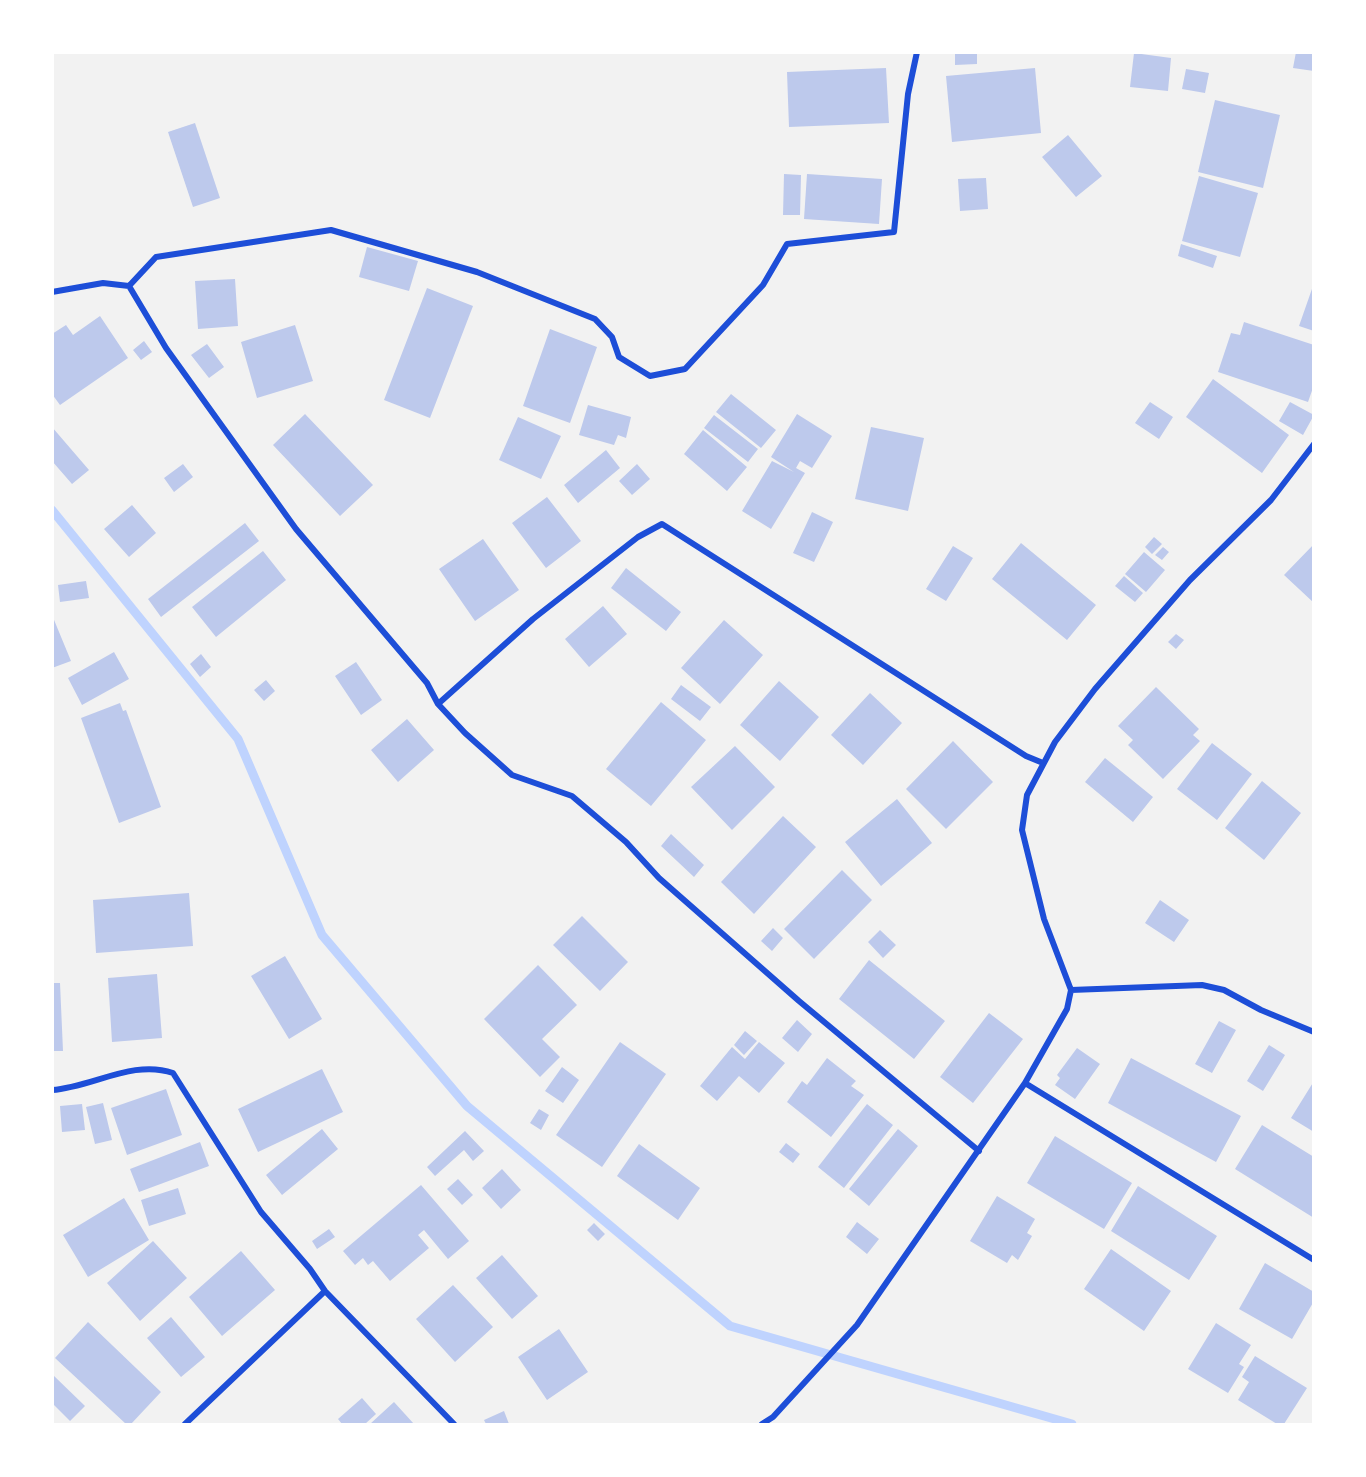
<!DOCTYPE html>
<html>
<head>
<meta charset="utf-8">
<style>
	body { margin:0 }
	#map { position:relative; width:1366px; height:1477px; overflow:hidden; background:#f2f2f2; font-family:"PT Sans",sans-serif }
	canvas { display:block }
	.frame { position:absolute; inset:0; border:54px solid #fff; pointer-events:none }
</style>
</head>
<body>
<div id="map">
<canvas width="1366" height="1477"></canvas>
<div class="frame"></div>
</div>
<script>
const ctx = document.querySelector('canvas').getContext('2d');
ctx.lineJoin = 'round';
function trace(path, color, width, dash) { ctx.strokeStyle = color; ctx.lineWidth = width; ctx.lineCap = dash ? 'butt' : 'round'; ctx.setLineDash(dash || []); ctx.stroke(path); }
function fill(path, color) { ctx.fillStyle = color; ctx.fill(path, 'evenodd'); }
trace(new Path2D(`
	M52,510L238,739L322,935L467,1106L730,1326L1072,1424`), '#bfd3fe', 9);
fill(new Path2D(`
	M955,52H977V64L955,65Z
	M1296,52H1314V71L1293,68Z
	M1134,53L1171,58L1168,91L1130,87Z
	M886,68L889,123L789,127L787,72Z
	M1035,68L1041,133L952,142L946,76Z
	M1186,69L1209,73L1205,93L1182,89Z
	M1215,100L1280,115L1263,188L1198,172Z
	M195,123L220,198L193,207L168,132Z
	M1068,135L1102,176L1076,197L1042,157Z
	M784,174L801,175L800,215H783Z
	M807,174L882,179L879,224L804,219Z
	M1199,176L1258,193L1240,257L1182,241Z
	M986,178L988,209L960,211L958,179Z
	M1181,244L1217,256L1213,268L1178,256Z
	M367,247L418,261L409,291L359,277Z
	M235,279L238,326L198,329L195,281Z
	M1313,286H1314V331L1299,326Z
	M427,288L473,306L430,418L384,400Z
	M100,316L128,358L60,405L52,394V334L66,325L73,335Z
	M1244,322L1314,345V385L1308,402L1218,372L1231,333L1240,335Z
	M295,325L313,381L257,398L241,342Z
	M550,329L597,347L570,423L523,406Z
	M144,341L152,352L141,360L133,350Z
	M207,344L224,367L209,378L191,355Z
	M1213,379L1289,435L1262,473L1186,417Z
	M731,394L776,430L761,448L716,412Z
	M1150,402L1173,417L1159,439L1135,423Z
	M1290,402L1314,415L1303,435L1279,421Z
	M588,405L631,417L626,438L618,435L614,445L579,435Z
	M305,414L373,485L340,516L273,445Z
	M797,414L832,436L812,468L800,461L796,468L805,473L771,529L742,511L772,461L794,472L771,457Z
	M714,415L758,449L748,462L704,428Z
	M518,417L561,436L541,479L499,460Z
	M52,427L89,470L72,484L52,461Z
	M871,427L924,438L908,511L855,499Z
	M703,430L747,467L727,491L684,454Z
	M606,450L620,468L578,503L564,485Z
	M183,464L193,477L174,492L164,478Z
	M637,464L650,479L632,495L619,481Z
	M547,497L581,541L546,568L512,523Z
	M132,505L156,533L129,557L104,529Z
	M812,512L833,522L814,562L793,553Z
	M245,523L259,541L161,617L148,599Z
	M1154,537L1162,544L1152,554L1145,547Z
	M483,539L519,590L475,621L439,569Z
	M1021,543L1096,605L1067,640L992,579Z
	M1314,544V603L1284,575Z
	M953,546L973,558L946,601L926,589Z
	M1163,547L1169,552L1162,560L1155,555Z
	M263,551L286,580L216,637L192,607Z
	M1144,552L1165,570L1146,592L1125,574Z
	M626,568L681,612L666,631L611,588Z
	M1124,576L1143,593L1135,602L1115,586Z
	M86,581L89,598L60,602L58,585Z
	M603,606L627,634L589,667L565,639Z
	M52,615L71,661L52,668Z
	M724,620L763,655L720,704L681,668Z
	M1176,634L1184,640L1176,649L1168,642Z
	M114,652L129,679L82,705L68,678Z
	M201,654L211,667L200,677L190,664Z
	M356,662L382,700L361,715L335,676Z
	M266,680L275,691L264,701L254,690Z
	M779,681L819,717L780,761L740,725Z
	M681,685L711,707L700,721L671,699Z
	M1156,687L1199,729L1193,735L1200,741L1163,779L1128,745L1133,740L1118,726Z
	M870,693L902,723L863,765L831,735Z
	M661,702L706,740L651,806L606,769Z
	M120,703L123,711L126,710L161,807L119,823L81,718Z
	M407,719L434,750L398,782L371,750Z
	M953,741L993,782L946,829L906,789Z
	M1212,743L1252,774L1217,820L1177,789Z
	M735,746L775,787L732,830L691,787Z
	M1105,758L1153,797L1133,822L1085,782Z
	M1262,781L1301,813L1264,860L1225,828Z
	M897,799L932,843L881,886L845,842Z
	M783,816L816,847L754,914L721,882Z
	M671,834L704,865L694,877L661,846Z
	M842,870L872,900L814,959L784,929Z
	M189,893L193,946L96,953L93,900Z
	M1160,900L1189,920L1174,942L1145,923Z
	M582,916L628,962L600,991L553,945Z
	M773,928L783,938L772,951L761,941Z
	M880,930L896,945L883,958L868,942Z
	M285,956L322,1019L289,1039L251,976Z
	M869,960L945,1021L914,1059L839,999Z
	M538,965L577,1005L542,1039L560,1057L540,1077L484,1019Z
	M157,974L162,1038L112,1042L108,978Z
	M52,983H60L63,1051H52Z
	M989,1013L1023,1039L973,1103L940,1077Z
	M797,1020L812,1034L798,1052L782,1038Z
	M1219,1021L1236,1030L1212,1073L1195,1064Z
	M745,1031L757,1041L744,1055L734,1045Z
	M620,1042L666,1074L602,1167L556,1135Z
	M759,1042L785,1063L759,1093L739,1076L717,1101L700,1086L732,1047L745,1059Z
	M1269,1045L1285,1055L1263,1091L1247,1081Z
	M1077,1048L1100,1064L1075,1099L1055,1085L1060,1078L1057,1075Z
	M827,1058L856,1081L851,1086L864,1095L831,1137L787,1102L802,1081L807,1085Z
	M1131,1058L1241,1116L1216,1162L1108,1103Z
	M562,1067L579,1080L563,1103L545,1091Z
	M322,1069L343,1112L258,1152L238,1109Z
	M1314,1081V1132L1291,1118Z
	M166,1089L182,1135L127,1155L111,1108Z
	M103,1103L112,1140L95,1144L86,1107Z
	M82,1104L85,1130L62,1132L60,1106Z
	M867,1104L893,1125L844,1188L818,1167Z
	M539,1109L549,1115L541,1130L530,1123Z
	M1262,1125L1314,1157V1218L1235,1169Z
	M322,1129L338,1149L282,1195L266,1175Z
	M898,1129L918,1146L869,1206L849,1189Z
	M465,1131L484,1151L473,1161L464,1150L435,1176L427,1167Z
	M1055,1136L1132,1183L1104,1229L1027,1183Z
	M200,1142L209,1166L139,1192L130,1169Z
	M786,1143L800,1154L793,1163L779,1152Z
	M639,1144L700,1188L678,1220L617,1176Z
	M502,1169L521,1190L501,1209L482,1188Z
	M458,1179L473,1195L462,1205L447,1189Z
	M421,1185L469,1241L448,1259L424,1230L418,1235L429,1248L390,1281L373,1261L368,1265L363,1258L355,1265L343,1251Z
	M1138,1186L1217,1236L1189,1280L1111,1231Z
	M178,1188L186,1214L149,1226L141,1200Z
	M997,1196L1035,1219L1027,1233L1032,1236L1018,1260L1012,1255L1007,1263L970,1241Z
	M124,1198L149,1240L88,1277L63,1235Z
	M857,1222L879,1239L867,1254L846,1237Z
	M594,1223L605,1234L598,1241L587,1230Z
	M329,1229L335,1237L317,1249L312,1241Z
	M153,1241L187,1278L140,1321L107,1283Z
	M1111,1249L1171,1291L1144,1331L1084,1289Z
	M241,1251L275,1290L222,1336L189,1297Z
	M502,1255L538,1296L512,1319L476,1278Z
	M1265,1263L1314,1292V1301L1292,1339L1239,1309Z
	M453,1285L493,1327L455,1362L416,1319Z
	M171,1317L205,1357L181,1377L147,1338Z
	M88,1322L161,1392L131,1424H126L55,1358Z
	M1216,1323L1251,1345L1239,1364L1244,1367L1228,1393L1188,1369Z
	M559,1329L588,1372L547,1400L518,1357Z
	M1255,1356L1307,1388L1284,1424H1277L1238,1400L1249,1382L1242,1377Z
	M52,1374L85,1406L70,1421L52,1403Z
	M362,1398L376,1414L365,1424H342L338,1419Z
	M394,1402L414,1424H370Z
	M504,1411L509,1424H486L484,1420Z`), '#bdc9ec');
trace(new Path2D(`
	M129,286L166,348L296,529L427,683L438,704L465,733L512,775L572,796L626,842L659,878L799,1001L979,1151
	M52,292L103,283L129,286L156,257L331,230L477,272L595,319L612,337L619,357L650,376L685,369L763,285L787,244L894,232L908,94L917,52
	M438,704L533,619L638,537L662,524L1026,756L1043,763
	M1071,990L1202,985L1224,990L1261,1010L1314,1032
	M1025,1083L1314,1260
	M52,1090C93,1087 133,1059 173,1073L261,1212L310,1269L325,1291L454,1424
	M185,1424L325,1291
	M762,1424L773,1417L857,1325L1025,1083L1067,1009L1071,990L1044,919L1022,830L1027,795L1055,742L1095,689L1190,580L1271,500L1314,444`), '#1d4ed8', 6);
</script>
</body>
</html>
